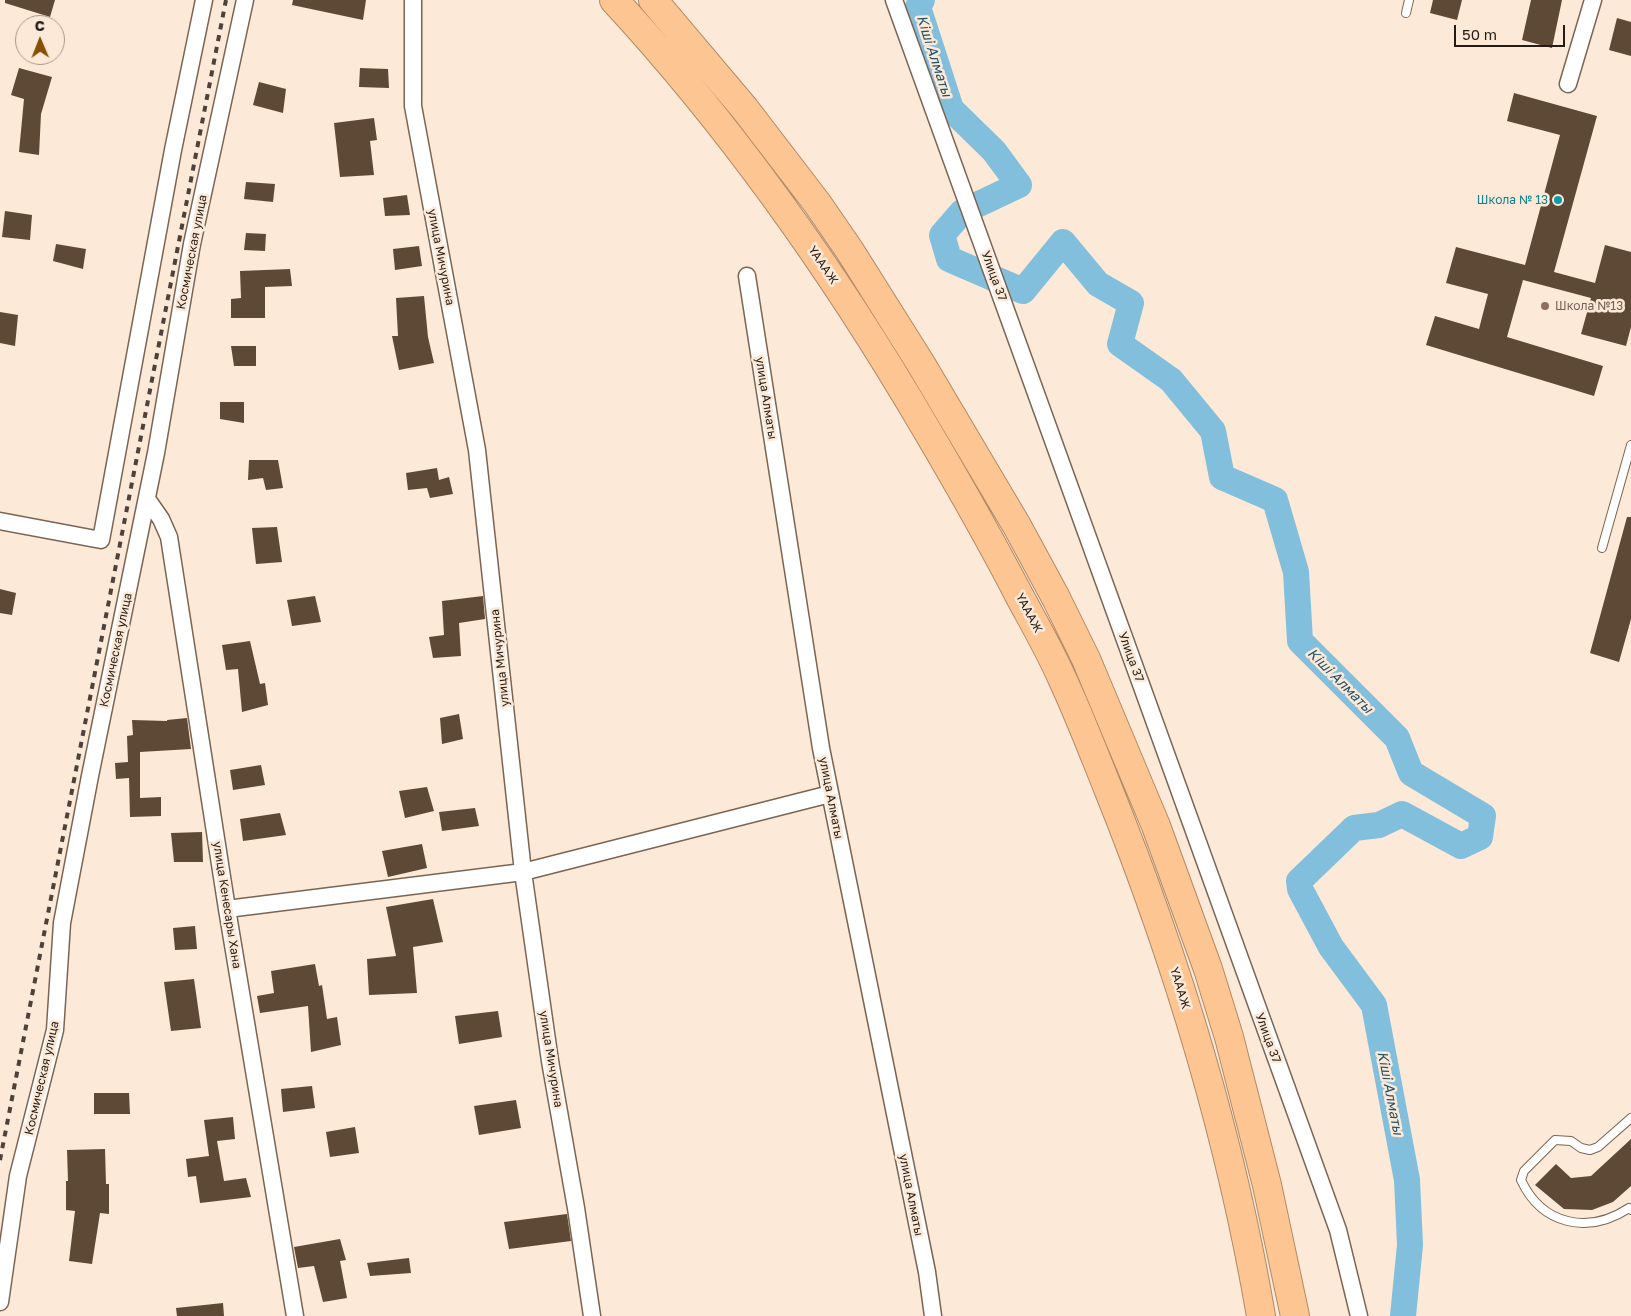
<!DOCTYPE html>
<html>
<head>
<meta charset="utf-8">
<style>
	body { margin:0 }
	#map { position:relative; width:1631px; height:1316px; overflow:hidden; background:#fde9d8; font-family:"Golos Text",sans-serif }
	canvas { display:block }
	.north { position:absolute; left:15px; top:15px; width:50px; height:50px; box-sizing:border-box; background:#fde9d8; border:1px solid #a7978a; border-radius:50%; rotate:359deg; font-size:14px; font-weight:700; line-height:20px; text-align:center; color:#251c15 }
	.north::after { content:''; display:block; margin:auto; width:18px; height:22px; background:#865000; clip-path:polygon(50% 0,100% 100%,50% 72%,0 100%) }
	.scale { position:absolute; left:1454px; top:25px; width:111px; height:22px; box-sizing:border-box; border:2px solid #251c15; border-top:0; padding-left:6px; font-size:15px; line-height:18px; white-space:nowrap; color:#251c15; -webkit-text-stroke:4px #fde9d8; paint-order:stroke }
</style>
</head>
<body>
<div id="map">
<canvas width="1631" height="1316"></canvas>
<div class="north">С</div>
<div class="scale">50 m</div>
</div>
<script>
const ctx = document.querySelector('canvas').getContext('2d');
ctx.lineJoin = 'round';
function trace(path, color, width, dash) { ctx.strokeStyle = color; ctx.lineWidth = width; ctx.lineCap = dash ? 'butt' : 'round'; ctx.setLineDash(dash || []); ctx.stroke(path); }
function fill(path, color) { ctx.fillStyle = color; ctx.fill(path, 'evenodd'); }
function write(font, color, halo, rows, align = 'center') {
  ctx.font = font + ' "Golos Text",sans-serif'; ctx.lineWidth = 5; ctx.setLineDash([]); ctx.textBaseline = 'middle'; ctx.strokeStyle = halo; ctx.fillStyle = color; for (const [text, x, y, turn = 0] of rows) {
    ctx.save(); ctx.translate(x, y); ctx.rotate((+turn || 0) * Math.PI / 180); ctx.textAlign = isNaN(turn) ? turn : align; if (halo) ctx.strokeText(text, 0, 0); ctx.fillText(text, 0, 0); ctx.restore();
  }
}
trace(new Path2D(`
	M922,0L918,7L951,109L994,151L1019,185L962,212L942,235L949,259L1023,291L1063,242L1098,284L1131,303L1120,344L1171,380L1213,431L1222,477L1275,500L1296,572L1300,641L1397,738L1411,773L1483,816L1480,837L1461,846L1402,814L1379,825L1354,828L1299,881L1300,889L1331,947L1374,1005L1407,1180L1410,1245L1403,1316`), '#81bfdd', 26);
fill(new Path2D(`
	M5,0H55L50,17L5,3Z
	M293,0H366L363,20L292,5Z
	M1433,0H1462L1457,20L1430,13Z
	M1531,0H1562L1552,48L1522,40Z
	M1617,18L1631,22V56L1609,50Z
	M19,68L52,77L41,114L39,155L19,152L24,99L11,95Z
	M360,68L388,69L389,88L359,87Z
	M259,82L286,89L283,113L253,105Z
	M1514,93L1597,116L1554,272L1595,283L1605,245L1631,252V327L1626,346L1581,334L1591,298L1523,280L1507,337L1603,366L1594,396L1426,345L1435,316L1479,329L1488,294L1446,283L1456,247L1525,265L1560,135L1507,121Z
	M374,118L377,140L370,141L374,175L340,177L334,123Z
	M246,182L275,184L273,202L244,199Z
	M407,195L410,215L385,216L383,198Z
	M5,211L32,215L30,240L2,237Z
	M246,233L266,234L265,251L244,250Z
	M56,244L86,249L83,269L53,261Z
	M419,246L422,266L395,270L393,249Z
	M290,269L292,286L265,287V318H231V299L241,298L240,271Z
	M424,296L428,337L434,363L399,370L392,336H398L396,298Z
	M0,312L18,315L15,346L0,343Z
	M231,346H256V366H234Z
	M220,402H244V423L220,419Z
	M249,460H278L283,488L266,490L263,478L248,480Z
	M437,468L439,480L449,477L453,494L430,498L427,488L408,490L406,473Z
	M1627,517H1631V619L1619,662L1590,653Z
	M277,527L282,562L256,564L252,528Z
	M0,589L16,593L12,615L0,613Z
	M315,596L321,622L292,626L287,600Z
	M483,596L485,619L459,623L461,656L433,658L429,637L444,635L442,601Z
	M250,641L260,684L265,683L268,705L242,712L238,669L226,670L222,645Z
	M459,714L463,739L442,744L440,718Z
	M187,718L191,749L140,752V798L161,797V816L130,817L129,778L116,779L115,763L128,762L127,736L133,735L132,720L167,721V720Z
	M261,765L265,785L233,790L230,770Z
	M427,787L434,811L405,818L399,791Z
	M475,808L479,826L442,831L439,812Z
	M280,813L286,835L243,841L240,819Z
	M202,832L203,862H174L171,833Z
	M422,844L427,868L388,877L382,851Z
	M433,899L443,942L413,947L417,993L369,995L367,959L396,956L386,907Z
	M195,926L197,949L175,950L173,928Z
	M315,964L319,986L322,985L327,1019L337,1017L341,1045L311,1052L308,1006L260,1013L257,996L274,993L271,971Z
	M194,979L201,1028L171,1031L164,982Z
	M498,1011L502,1037L459,1044L455,1016Z
	M312,1086L315,1108L283,1112L281,1089Z
	M94,1093H129L130,1114H94Z
	M516,1100L521,1128L479,1135L474,1106Z
	M233,1117L235,1139L217,1141L224,1181L246,1178L251,1197L200,1203L196,1176L188,1177L186,1159L209,1156L204,1120Z
	M355,1127L359,1153L330,1157L326,1132Z
	M1631,1139V1186L1613,1202L1592,1210L1564,1209L1535,1185L1556,1164L1571,1178L1591,1176Z
	M105,1149L106,1184H109V1214L100,1213L92,1264L69,1261L75,1211L66,1210V1181H68L67,1150Z
	M567,1214L571,1241L509,1249L504,1222Z
	M340,1239L346,1260L340,1261L347,1298L323,1302L314,1266L298,1268L294,1247Z
	M409,1258L411,1273L370,1276L367,1263Z
	M223,1303L224,1316H177L176,1308Z`), '#5e4937');
const lane = new Path2D(`
	M1406,13L1409,0
	M1602,548L1631,445
	M1631,1118L1598,1147L1590,1150L1581,1148L1571,1141L1555,1140L1524,1171L1521,1180C1542,1225 1588,1235 1629,1208L1631,1210`);
const street = new Path2D(`
	M413,0V106L477,450L523,872L550,1061L576,1208L592,1316
	M894,0L1338,1230L1359,1316
	M1568,84L1593,0
	M747,276L821,748L927,1272L933,1316
	M147,499L161,519L169,537L227,909L295,1316
	M0,521L101,540L173,150L204,0
	M227,909L523,872L830,794
	M0,1302L18,1176L55,1030L62,923L90,776L156,453L192,244L245,0`);
const highway = new Path2D(`
	M614,0C734,130 836,275 925,427C958,483 990,539 1020,597C1034,623 1049,649 1061,676C1078,712 1092,749 1107,786C1176,957 1230,1135 1261,1316
	M653,0L745,109L817,203L850,251L921,364L1017,526L1056,598L1086,659L1156,826L1208,969L1229,1037L1267,1185L1295,1316`);
trace(lane, '#7b6552', 10);
trace(street, '#7b6552', 19);
trace(highway, '#b18a66', 30);
trace(lane, '#fff', 8);
trace(street, '#fff', 16);
trace(highway, '#fdc592', 28);
trace(new Path2D(`
	M0,1160L226,0`), '#4d4239', 4, [6, 6]);
for (const [x, y, r, color] of [
	[1558,200,5,"#0f9aa8"],
	[1545,306,5,"#8d6e63"]
]) { const dot = new Path2D(); dot.arc(x, y, r, 0, 2 * Math.PI); ctx.fillStyle = color; ctx.fill(dot); trace(dot, '#fde9d8', 2); }
write('12px', '#0d838f', '#fde9d8', [
	["Школа № 13",1548,200]
], 'right');
write('12px', '#251c15', '#fde9d8', [
	["Космическая улица",192,252,-79],
	["улица Мичурина",441,257,79],
	["ҮАААЖ",823,265,56],
	["Улица 37",994,276,70],
	["улица Алматы",766,398,81],
	["ҮАААЖ",1029,613,62],
	["Космическая улица",116,650,-78],
	["Улица 37",1131,657,70],
	["улица Мичурина",500,658,-96],
	["улица Алматы",831,798,79],
	["улица Кенесары Хана",227,905,81],
	["ҮАААЖ",1180,988,73],
	["Улица 37",1268,1038,70],
	["улица Мичурина",551,1059,81],
	["Космическая улица",42,1078,-77],
	["улица Алматы",911,1195,79]
]);
write('12px', '#785e54', '#fde9d8', [
	["Школа №13",1555,306]
], 'left');
write('italic 14px', '#225369', '#fde9d8', [
	["Кіші Алматы",934,56,72],
	["Кіші Алматы",1340,681,45],
	["Кіші Алматы",1390,1093,79]
]);
</script>
</body>
</html>
